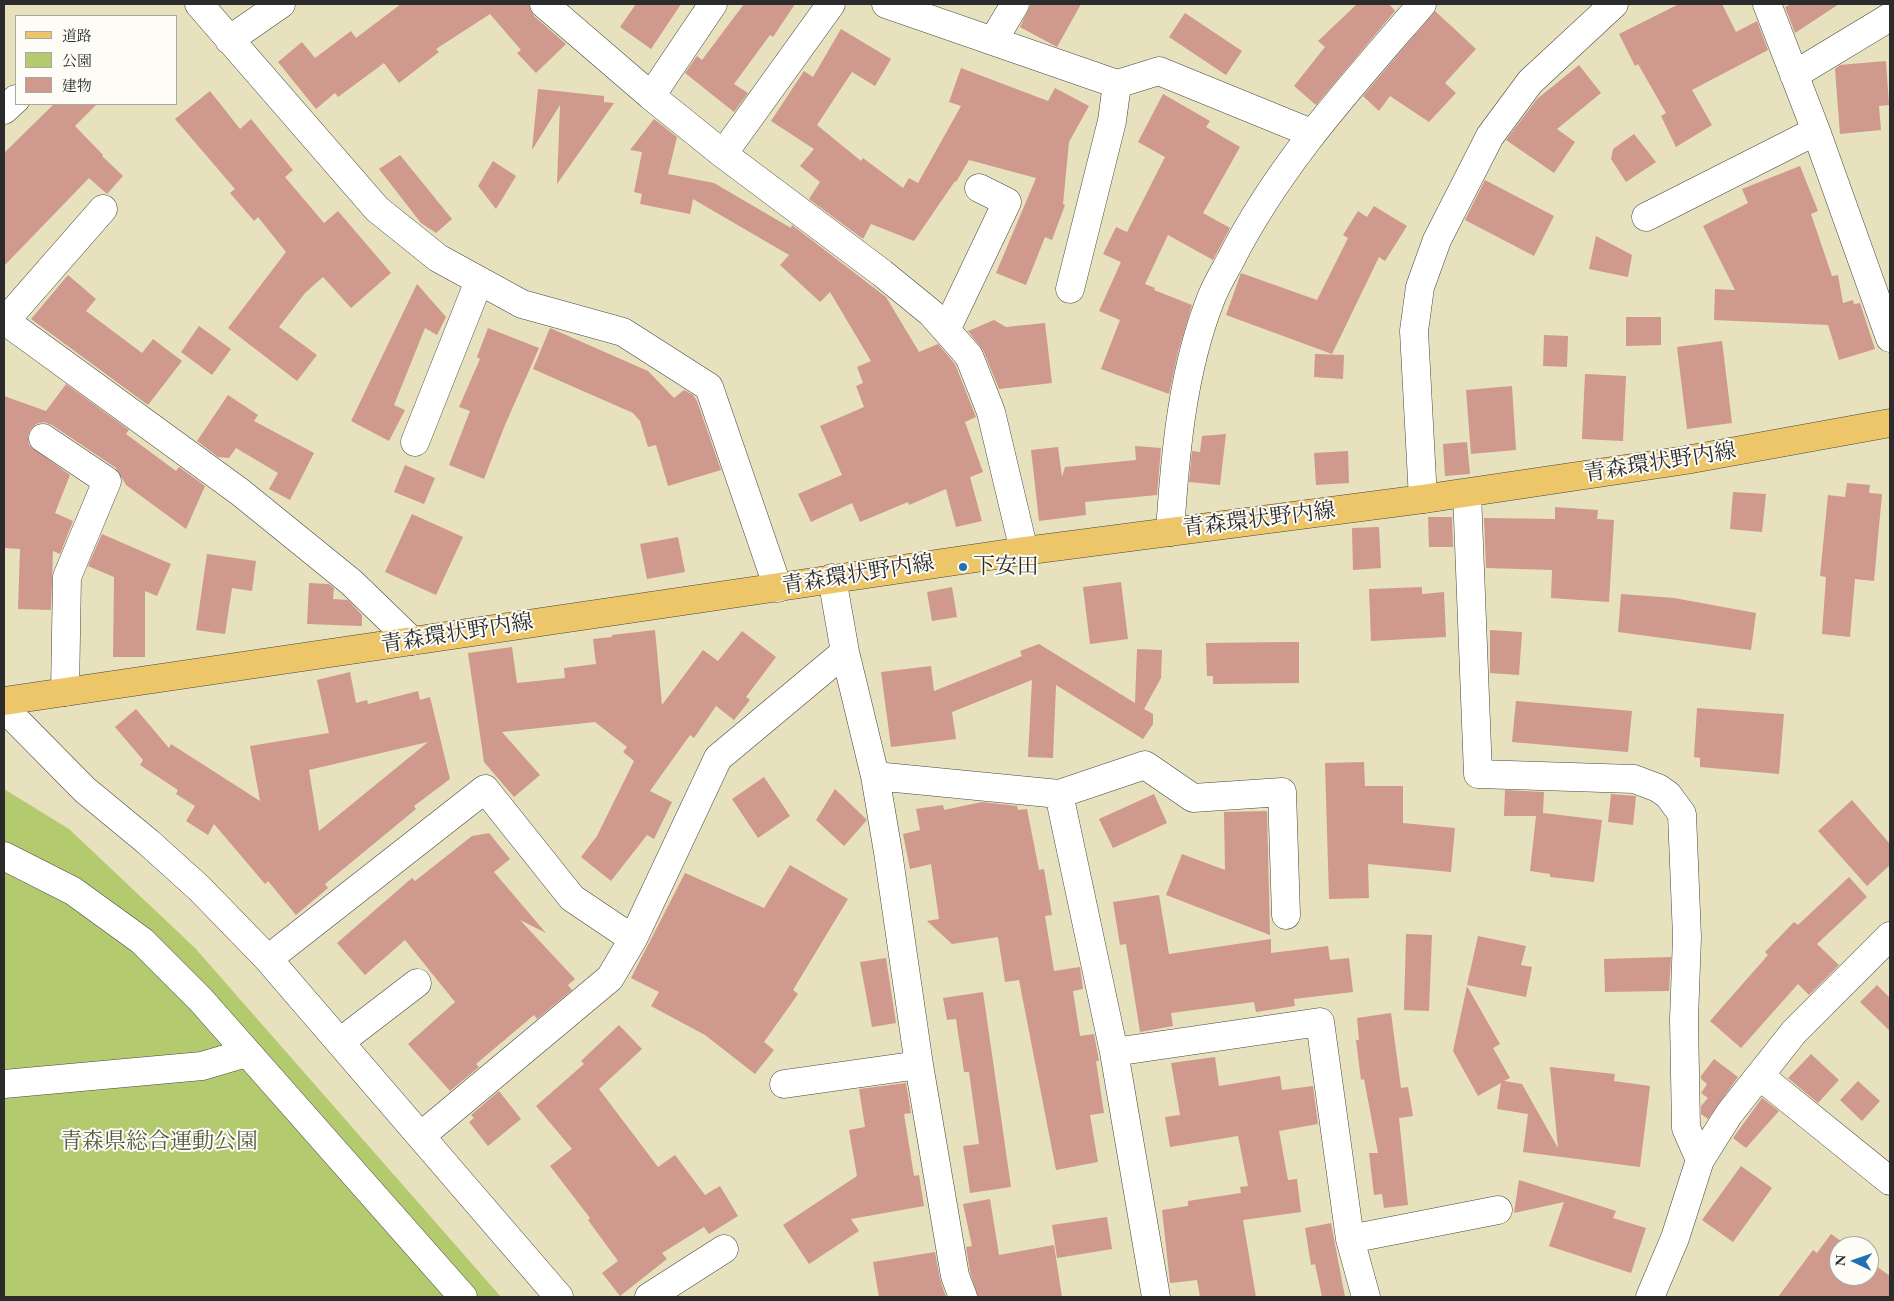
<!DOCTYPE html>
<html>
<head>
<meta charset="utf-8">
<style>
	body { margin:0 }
	#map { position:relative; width:1894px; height:1301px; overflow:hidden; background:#e7e1bd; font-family:"EB Garamond","Noto Serif JP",serif }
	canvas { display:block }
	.frame { position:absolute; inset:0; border:5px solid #2b2b2b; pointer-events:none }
	.legend { position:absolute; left:15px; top:15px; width:162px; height:90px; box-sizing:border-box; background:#fdfcf7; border:1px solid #a9a8a5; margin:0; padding:6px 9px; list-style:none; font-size:15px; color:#2b2b2b }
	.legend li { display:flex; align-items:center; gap:10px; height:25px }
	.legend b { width:25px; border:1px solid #a9a8a5 }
	.north { position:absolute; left:1829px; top:1236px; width:50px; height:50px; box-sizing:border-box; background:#fdfcf7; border:1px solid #a9a8a5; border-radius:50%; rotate:273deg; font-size:14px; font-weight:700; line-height:20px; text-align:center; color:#2b2b2b }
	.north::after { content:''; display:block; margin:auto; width:18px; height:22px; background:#1f6fb2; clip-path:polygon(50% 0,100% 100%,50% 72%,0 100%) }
</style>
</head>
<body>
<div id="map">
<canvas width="1894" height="1301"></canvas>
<div class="frame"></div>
<ul class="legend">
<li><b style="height:6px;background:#ecc669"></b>道路</li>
<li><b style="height:14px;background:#b3ca6e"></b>公園</li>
<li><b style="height:14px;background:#cf998d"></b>建物</li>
</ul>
<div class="north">N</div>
</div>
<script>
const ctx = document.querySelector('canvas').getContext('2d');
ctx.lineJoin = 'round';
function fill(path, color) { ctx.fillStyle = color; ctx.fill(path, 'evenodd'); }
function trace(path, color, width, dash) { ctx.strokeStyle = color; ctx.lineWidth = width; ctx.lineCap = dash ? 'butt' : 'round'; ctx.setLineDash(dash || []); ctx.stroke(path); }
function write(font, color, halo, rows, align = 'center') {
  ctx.font = font + ' "EB Garamond","Noto Serif JP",serif'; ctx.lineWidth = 4; ctx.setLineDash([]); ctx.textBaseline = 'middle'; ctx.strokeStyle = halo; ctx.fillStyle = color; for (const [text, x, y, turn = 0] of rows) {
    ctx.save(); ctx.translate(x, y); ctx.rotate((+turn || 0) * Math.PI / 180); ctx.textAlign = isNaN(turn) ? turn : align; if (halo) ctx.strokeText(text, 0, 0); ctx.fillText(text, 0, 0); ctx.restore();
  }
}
fill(new Path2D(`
	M4,789L69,829L195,948L501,1297H4Z`), '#b3ca6e');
fill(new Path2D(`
	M401,4H529L534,16L566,44L536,73L517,53L521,50L490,14L436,49L439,52L399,83L384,63L338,97L335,93L316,109L278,62L302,42L315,58L351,31L356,38Z
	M636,4H681L651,49L620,27Z
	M744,4H795L773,37L770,35L734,84L748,93L734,112L685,73L697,56L702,60Z
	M1031,4H1081L1057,47L1020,27Z
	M1357,4H1389L1395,11L1316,105L1294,86L1325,47L1318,41Z
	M1679,4H1722L1736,32L1757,21L1768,50L1692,90L1712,125L1676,147L1661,116L1666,113L1638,64L1635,66L1619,34Z
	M1792,4H1839L1795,33L1785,7Z
	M1435,11L1476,49L1445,83L1456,93L1429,122L1390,96L1379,111L1363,96Z
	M1185,13L1242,51L1226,75L1169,37Z
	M841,29L891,59L875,86L852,72L817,125L861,161L863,158L903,188L909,178L918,183L961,106L949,102L961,68L1048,101L1055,88L1089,106L1069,142L1063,204L1065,205L1052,240L1045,237L1026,285L996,273L1036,178L969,160L956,182L955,181L914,241L871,224L863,239L809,199L820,182L800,166L814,149L771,121L804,71L813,77Z
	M1886,61L1889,105L1879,106L1881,130L1840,134L1835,69L1840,65Z
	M1579,65L1601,93L1557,129L1575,142L1554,173L1506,140L1537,99Z
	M538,89L604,96V102L614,103L557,184L560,105L532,150Z
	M210,91L240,129L251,119L293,170L285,177L324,223L338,211L391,273L351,308L323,277L305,293L279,327L317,355L297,381L228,328L286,252L258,217L254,221L230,193L235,189L175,119Z
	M1163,94L1210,121L1206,127L1240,147L1203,213L1230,228L1213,260L1168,235L1145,284L1155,288L1154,290L1192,305L1178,352L1169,394L1101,369L1120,320L1099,311L1121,262L1103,254L1116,227L1127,232L1165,157L1138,142Z
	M54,104H97L75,126L103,155L102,156L123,176L107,194L89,178L4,266V153Z
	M654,119L677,137L668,174L714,183L791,228L792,225L886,297L919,352L938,344L955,364L976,417L965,422L983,472L970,477L982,521L956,527L946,489L909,505L908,502L860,522L852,503L811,522L798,494L842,475L820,426L864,407L856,386L863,383L857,367L871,361L830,292L820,302L780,265L789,255L693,199L690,214L640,204L642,194L634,192L642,152L630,150Z
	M1634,134L1656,162L1626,182L1611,159L1613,149Z
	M400,155L452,219L436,233L421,223L379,169Z
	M493,161L516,176L496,209L478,186Z
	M1800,166L1818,211L1811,214L1832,276L1838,275L1843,303L1853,300L1854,304L1860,303L1875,349L1839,360L1828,325L1714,320L1715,289L1735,290L1703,226L1748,203L1742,189Z
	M1485,180L1554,216L1534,256L1465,220Z
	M1374,206L1407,226L1385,261L1379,257L1332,354L1226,315L1241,273L1317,300L1348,238L1343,235L1358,211L1367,217Z
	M1596,236L1632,255L1628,277L1589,269Z
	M68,275L96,299L86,311L142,353L153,339L182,361L148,405L31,319Z
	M417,284L446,317L437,335L425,328L394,405L405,410L389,441L351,421Z
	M1626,317H1661V345L1626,346Z
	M994,320L1006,327L1045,323L1052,383L999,389L983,350L968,331Z
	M199,326L231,349L212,375L181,352Z
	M488,328L539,348L505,425L484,479L449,465L470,411L459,407L480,359L477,357Z
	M550,328L648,371L674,398L684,390L693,395L697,401L721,470L668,486L656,445L648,447L640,421L633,413L533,369Z
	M1544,335L1568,336L1567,367L1543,366Z
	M1722,341L1732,423L1687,429L1677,347Z
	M1315,354L1344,355L1343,379L1314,377Z
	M1585,374L1626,376L1623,441L1582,439Z
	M66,384L129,430L126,434L176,471L179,467L205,486L186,529L126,485L116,468L52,425L44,422L36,424L30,430L28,436L29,445L70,475L55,513L73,521L60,554L53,551L51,610L18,609L20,549L4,548V396L46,411Z
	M1512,386L1516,450L1471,454L1466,390Z
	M228,395L258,415L254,421L314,453L290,500L269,489L278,473L236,448L229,458L218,457L197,441Z
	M1226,434L1220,485L1189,482L1192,451L1200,452L1202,436Z
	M1467,442L1470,474L1445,476L1443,444Z
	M1135,446L1161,448L1157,495L1085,502L1086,515L1039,521L1031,450L1058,447L1062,477L1065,467L1136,460Z
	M1348,451L1349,483L1316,485L1314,453Z
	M405,465L435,478L424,504L394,492Z
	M1847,483L1870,485L1869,493L1882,494L1874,581L1855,579L1850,637L1822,634L1826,577L1820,576L1828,495L1845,497Z
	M1733,492L1766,494L1762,532L1730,529Z
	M1555,507L1598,510L1597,519L1614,520L1609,602L1551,598L1552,570L1486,568L1484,518L1555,519Z
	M412,514L463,537L436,595L385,572Z
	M1428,517H1452L1453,547H1429Z
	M1379,527L1381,568L1353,570L1352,528Z
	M102,534L171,564L157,596L145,591V657H113L114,577L88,566Z
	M678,537L685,572L647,579L640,544Z
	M207,554L256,561L252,591L232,588L225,634L196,630Z
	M1121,582L1128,639L1090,644L1083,587Z
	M309,583L329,584L334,588L333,599L348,600L362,615V626L307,624Z
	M952,587L957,617L932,621L927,592Z
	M1422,587V594L1444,592L1446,637L1371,641L1369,589Z
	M1621,594L1674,598L1756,613L1751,650L1618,632Z
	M655,630L662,705L703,650L718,661L742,631L776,657L746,697L750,700L734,720L716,706L694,738L690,735L650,791L672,802L654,839L647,835L611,881L581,857L597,836L634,761L623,752L627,747L595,722L502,732L540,775L514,797L484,762L468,653L512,647L517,683L565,678L564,668L596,664L593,639L612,637V635Z
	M1490,630L1522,632L1519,675L1490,673Z
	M1285,642H1299V683L1213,684V676H1207L1206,643Z
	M1039,644L1135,703L1137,649L1162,650L1161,678L1144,709L1153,714V724L1143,739L1056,685L1053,758L1028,757L1032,680L952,712L956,739L891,747L881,672L931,666L934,691L1022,656L1020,651Z
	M350,672L356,703L367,700L368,704L418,691L420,700L430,697L450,779L414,806L416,809L325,884L328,888L296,915L268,881L265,884L214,824L208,835L186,821L195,806L176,794L178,790L140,765L143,760L115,727L136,709L169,748L171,744L260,801L250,746L329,733L317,680ZM428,742L319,831L309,770Z
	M1516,701L1632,711L1628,752L1512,742Z
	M1697,708L1784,714L1779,774L1700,767V758L1694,757Z
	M1364,762L1365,786H1403V823L1455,828L1451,872L1368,864L1369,898L1329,899L1325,763Z
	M764,777L790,816L758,838L732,799Z
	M835,789L867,820L844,846L816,820Z
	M1505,790L1544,792L1543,813L1602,820L1594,882L1550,877V874L1530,871L1536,816H1504Z
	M1154,794L1167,823L1113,848L1099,819Z
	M1611,794L1636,796L1633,825L1608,822Z
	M1852,800L1890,844V865L1867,886L1818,831Z
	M982,802L1017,806L1018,810L1027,809L1039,870L1044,869L1052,915L1045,916L1054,971L1080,967L1083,989L1073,991L1080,1036L1094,1034L1099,1061H1096L1104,1113L1090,1115L1098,1162L1056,1170L1019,980L1005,982L998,937L952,944L927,921L939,919L931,864L910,869L903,834L920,830L916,809L943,805L944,810Z
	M1267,811L1270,935L1166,895L1182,854L1225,870L1224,812Z
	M489,833L510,859L494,872L546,933L520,920L575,979L568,985L572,990L537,1019L534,1015L476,1064L479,1067L450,1091L408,1044L455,1002L405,940L365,975L337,943L412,878L415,881L472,836Z
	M790,865L848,899L793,990L798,994L764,1042L774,1050L755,1074L705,1035L651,1006L659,992L631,978L685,873L764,908Z
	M1849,877L1867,897L1817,944L1839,965L1809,995L1798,984L1741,1048L1710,1021L1768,955L1765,952L1794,922L1798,925Z
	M1159,895L1169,954L1271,939V953L1328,946L1330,960L1349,958L1353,992L1294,999L1295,1006L1256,1012L1254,1002L1171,1013L1173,1026L1140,1032L1126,944L1120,945L1113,902Z
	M1406,934L1432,935L1429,1011L1404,1010Z
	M1478,936L1526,946L1521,965L1532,967L1526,997L1467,985Z
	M1671,957L1669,991L1605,992L1604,959Z
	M886,958L896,1023L872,1027L860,962Z
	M1877,985L1890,998V1031L1860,1002Z
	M1467,986L1500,1044L1493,1048L1510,1078L1504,1081L1522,1084L1558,1148L1550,1067L1615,1074L1614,1081L1650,1086L1640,1167L1523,1152L1528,1114L1497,1109L1501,1083L1478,1096L1453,1051Z
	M983,992L1011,1187L970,1193L963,1146L979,1144L969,1072H964L956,1019L947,1020L943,998Z
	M1391,1013L1401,1088L1408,1087L1413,1116L1399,1118L1408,1205L1384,1208L1382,1194L1374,1195L1369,1153H1378L1364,1079L1361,1080L1356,1040H1359L1357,1018Z
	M619,1025L642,1049L599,1089L658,1167L675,1155L705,1195L720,1186L738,1216L709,1234L704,1227L662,1253L667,1259L620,1296L602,1273L618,1261L588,1220L590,1218L550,1166L572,1149L536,1106L584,1064L581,1061Z
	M1811,1054L1839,1080L1818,1103L1788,1078Z
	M1215,1057L1219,1086L1280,1076L1282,1090L1313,1086L1318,1124L1279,1131L1288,1180L1297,1179L1301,1212L1243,1220L1256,1297H1200L1197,1280L1170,1283L1162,1210L1188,1206V1201L1241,1193L1240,1187L1248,1186L1238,1136L1170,1147L1165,1117L1180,1115L1171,1063Z
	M1714,1059L1738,1077L1708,1119L1701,1114V1106L1708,1098L1701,1093L1707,1084L1701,1079V1076Z
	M1858,1081L1880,1101L1862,1121L1840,1100Z
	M906,1083L911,1113L904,1114L914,1176L919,1175L924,1206L851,1219L859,1231L809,1264L783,1225L857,1176L849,1130L865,1127L859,1089Z
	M499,1091L521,1119L488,1146L469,1122L474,1118L471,1115Z
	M1762,1098L1779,1111L1746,1148L1733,1138Z
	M1741,1166L1772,1188L1733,1242L1702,1220Z
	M1519,1180L1616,1211L1613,1218L1646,1228L1631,1273L1549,1246L1564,1202L1514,1213Z
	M990,1199L999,1255L1054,1245L1062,1297H978L970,1272L966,1247L972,1246L963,1204Z
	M1107,1217L1112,1249L1057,1258L1052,1225Z
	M1331,1223L1345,1297H1322L1315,1264L1311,1265L1305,1228Z
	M1831,1234L1848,1246H1839V1276H1869V1261L1890,1276V1297H1778L1813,1250L1817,1253Z
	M935,1252L940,1279L946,1297H879L873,1262Z`), '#cf998d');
const minor = new Path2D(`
	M199,4L377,209L438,258L522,304L623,332L709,387L778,588
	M544,4L651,96L723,154L882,273L931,313L969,356L991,412L1024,551
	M886,4L1117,84L1159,71L1311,133
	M1767,4L1816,131L1890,338
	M229,40L281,4
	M993,41L1015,4
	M1794,75L1890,17
	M651,96L713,4
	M4,110L16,99
	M723,154L831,4
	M1646,217L1816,131
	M1070,289L1112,121L1117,84
	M4,320L240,492L351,582L412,641
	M5,321L103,209
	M946,330L1007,202L979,188
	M43,438L107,481L67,577L65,692
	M415,442L479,281
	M1467,493L1478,774L1634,779L1658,788L1668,795L1682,814L1687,937L1684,1019L1686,1128L1700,1160
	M1423,499L1414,331L1420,287L1437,240L1490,136L1530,82L1614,4
	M1170,532C1175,455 1182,373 1210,301C1215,287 1223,274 1230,261C1279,164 1352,85 1422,4
	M832,578L845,652L875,776L888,852L919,1065L955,1276L963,1297
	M4,708L85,790L148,842L199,888L268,959L559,1297
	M875,776L1059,794L1114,1052L1156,1297
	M1059,794L1145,765L1193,798L1282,792L1286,915
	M4,856L73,891L142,941L201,1000L463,1297
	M268,959L485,789L572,898L633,939
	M340,1042L417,983
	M1114,1052L1320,1022L1350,1239L1366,1297
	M1760,1076L1890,1181
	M4,1084L202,1066L246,1053
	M784,1084L919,1065
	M422,1135L610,978L633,939L718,758L845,652
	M1350,1239L1498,1210
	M649,1297L724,1249
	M1650,1297L1675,1238L1700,1160L1729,1114L1794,1032L1890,936`);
const major = new Path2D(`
	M4,701L1024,551L1423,499L1686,460L1890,423`);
trace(minor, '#474641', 29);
trace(major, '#474641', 29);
trace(minor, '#fff', 28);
trace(major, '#ecc669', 28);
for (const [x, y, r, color] of [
	[963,567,5,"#1f6fb2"]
]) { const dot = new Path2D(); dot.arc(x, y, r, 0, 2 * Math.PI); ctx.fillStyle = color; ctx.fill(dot); trace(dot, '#fdfcf7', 2); }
write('22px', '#2b2b2b', '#fdfcf7', [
	["青森環状野内線",1660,463,-9],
	["青森環状野内線",1259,520,-7],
	["青森環状野内線",858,575,-9],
	["青森環状野内線",457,634,-9]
]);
write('22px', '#2b2b2b', '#fdfcf7', [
	["下安田",973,567]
], 'left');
write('22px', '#545b3f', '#fdfcf7', [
	["青森県総合運動公園",159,1142]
]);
</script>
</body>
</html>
